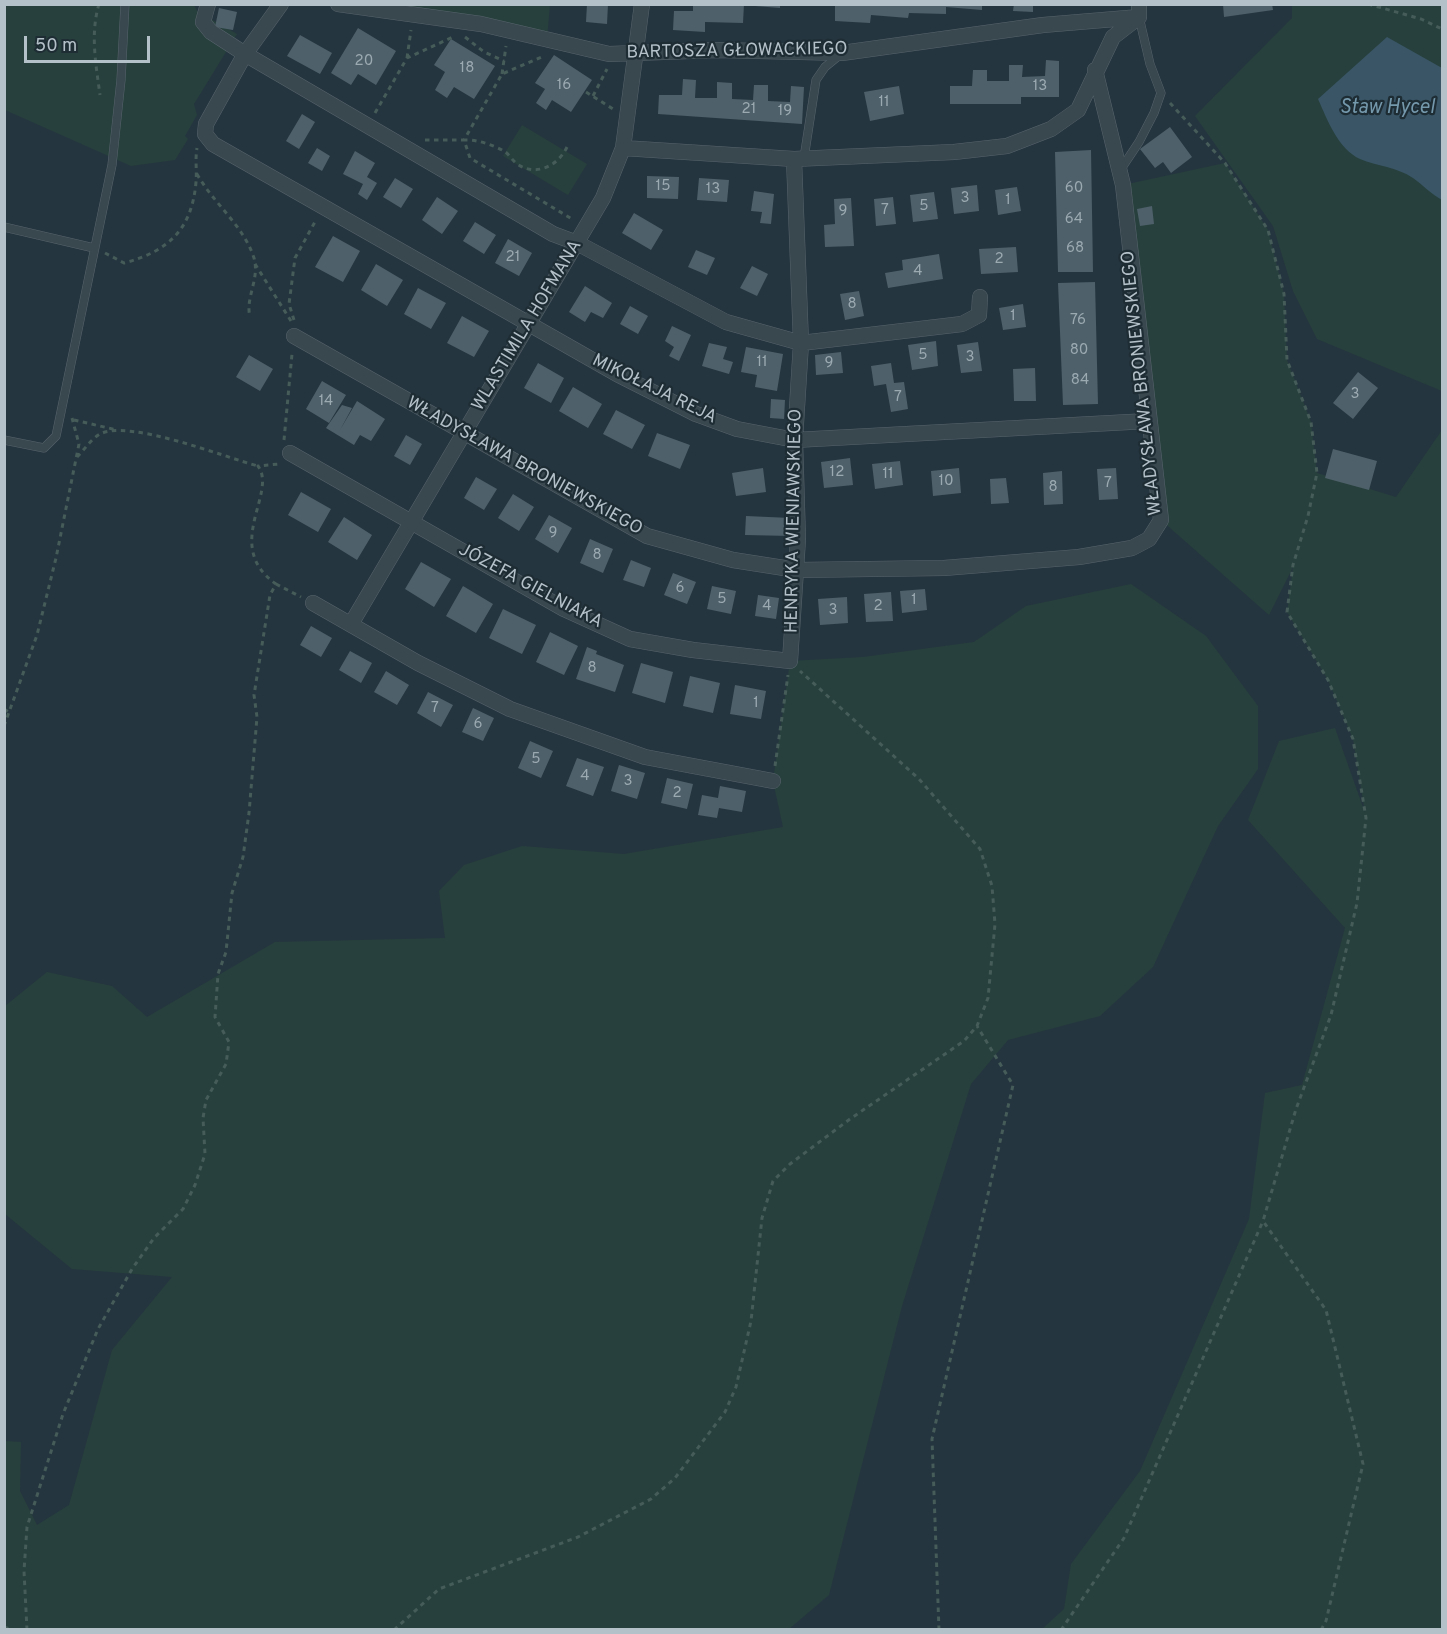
<!DOCTYPE html>
<html>
<head>
<meta charset="utf-8">
<style>
	body { margin:0 }
	#map { position:relative; width:1447px; height:1634px; overflow:hidden; background:#25353f; font-family:Overpass,sans-serif }
	canvas { display:block }
	.frame { position:absolute; inset:0; border:6px solid #b5c1c9; pointer-events:none }
	.scale { position:absolute; left:24px; top:36px; width:126px; height:27px; box-sizing:border-box; border:3px solid #b5c1c9; border-top:0; padding-left:8px; font-size:18px; line-height:21px; white-space:nowrap; color:#b5c1c9; -webkit-text-stroke:4px #1e2c34; paint-order:stroke }
</style>
</head>
<body>
<div id="map">
<canvas width="1447" height="1634"></canvas>
<div class="frame"></div>
<div class="scale">50 m</div>
</div>
<script>
const ctx = document.querySelector('canvas').getContext('2d');
ctx.lineJoin = 'round';
function fill(path, color) { ctx.fillStyle = color; ctx.fill(path, 'evenodd'); }
function trace(path, color, width, dash) { ctx.strokeStyle = color; ctx.lineWidth = width; ctx.lineCap = dash ? 'butt' : 'round'; ctx.setLineDash(dash || []); ctx.stroke(path); }
function write(font, color, halo, rows, align = 'center') {
  ctx.font = font + ' Overpass,sans-serif'; ctx.lineWidth = 4.5; ctx.setLineDash([]); ctx.textBaseline = 'middle'; ctx.strokeStyle = halo; ctx.fillStyle = color; for (const [text, x, y, turn = 0] of rows) {
    ctx.save(); ctx.translate(x, y); ctx.rotate((+turn || 0) * Math.PI / 180); ctx.textAlign = isNaN(turn) ? turn : align; if (halo) ctx.strokeText(text, 0, 0); ctx.fillText(text, 0, 0); ctx.restore();
  }
}
fill(new Path2D(`
	M4,5H194L197,11L237,34L194,104L197,115L185,136L188,139L175,160L131,166L5,110Z
	M338,5H550L547,39Z
	M1292,5H1442V391L1317,339L1293,291L1273,226L1195,116L1292,18Z
	M522,125L587,164L568,195L503,156Z
	M1225,163L1268,230L1284,294L1287,360L1311,422L1317,473L1396,497L1442,430V1629L1041,1630L1064,1609L1071,1564L1140,1471L1249,1219L1265,1093L1302,1085L1345,928L1248,820L1279,741L1335,728L1365,813L1353,739L1328,680L1287,612L1293,567L1269,615L1161,520L1123,185Z
	M1131,584L1206,636L1258,706V769L1218,826L1153,967L1100,1016L1008,1040L971,1084L902,1306L829,1595L789,1629L5,1630V1441L21,1442L20,1491L37,1525L69,1505L112,1350L172,1277L72,1269L5,1214V1006L47,972L112,986L147,1017L275,942L445,938L439,891L464,865L522,846L624,854L783,827L773,781L790,661L863,657L974,642L1026,606Z`), '#27403d');
fill(new Path2D(`
	M1387,37L1442,68V200C1431,194 1423,185 1413,178C1397,167 1377,166 1360,159C1338,149 1327,119 1318,99Z`), '#395566');
fill(new Path2D(`
	M587,4H608L607,24L586,22Z
	M693,4H744L743,23L705,22V32L673,30L674,11H693Z
	M835,4H982V10L946,7V14L909,13L908,18L871,15L870,23L835,21Z
	M1014,4H1033V12L1013,11Z
	M1223,4H1272L1273,10L1224,17Z
	M755,5H780V8L755,6Z
	M219,8L237,12L233,30L215,27Z
	M358,28L396,51L376,85L358,74L351,85L331,73Z
	M300,35L332,53L320,74L287,56Z
	M451,39L495,66L474,99L454,87L447,98L435,90L445,72L434,65Z
	M554,55L592,80L571,112L552,100L546,110L536,103L545,89L535,83Z
	M1046,60L1059,61V97H1021V104H950V86H972L973,70H987V81H1009V65H1023L1022,77L1045,76Z
	M683,79L696,80L695,98H717V82L732,83V99L753,100L754,85H768V101L790,102L791,86L804,87L802,124L658,114L659,95H682Z
	M899,86L904,114L870,121L864,92Z
	M302,114L315,122L299,149L286,141Z
	M1170,127L1192,157L1171,173L1163,162L1155,168L1140,149Z
	M317,148L330,156L322,171L308,163Z
	M1091,150L1093,272H1058L1055,152Z
	M355,151L375,163L367,177L377,183L367,200L358,194L363,184L343,174Z
	M647,176L679,177L678,199L647,198Z
	M395,178L413,189L401,208L383,197Z
	M699,178L729,180L727,202L697,200Z
	M977,185L979,211L954,214L951,188Z
	M1017,187L1021,211L998,215L995,190Z
	M754,191L774,194L771,224L760,223L762,212L751,211Z
	M934,192L938,219L913,222L910,195Z
	M437,197L458,211L442,234L422,220Z
	M893,197L896,224L876,226L874,199Z
	M851,198L854,246L825,247L824,225L835,224L834,199Z
	M1152,206L1154,224L1140,226L1137,209Z
	M634,213L663,230L651,250L622,233Z
	M475,222L496,235L484,254L463,241Z
	M333,236L360,251L343,282L315,267Z
	M508,239L532,253L519,276L495,263Z
	M1016,247L1018,272L981,274L979,249Z
	M696,250L715,258L707,275L688,267Z
	M939,254L943,279L888,288L885,273L903,270L902,260Z
	M376,264L403,280L387,306L361,290Z
	M752,266L768,274L757,296L740,288Z
	M1095,282L1098,404L1063,405L1058,283Z
	M585,286L612,303L603,318L591,312L585,322L569,312Z
	M418,288L446,303L431,329L404,314Z
	M859,291L864,316L845,320L840,294Z
	M1023,304L1026,327L1003,330L999,308Z
	M630,306L648,316L638,334L620,324Z
	M462,316L489,331L474,357L447,343Z
	M672,326L691,335L679,361L669,356L674,347L665,341Z
	M936,341L938,366L912,370L908,345Z
	M978,342L982,371L961,373L957,345Z
	M709,343L727,347L723,359L733,362L729,374L702,366Z
	M746,347L783,354L777,391L755,387L757,375L741,372Z
	M841,352L843,373L816,375L815,355Z
	M249,355L273,369L260,391L236,377Z
	M538,363L564,378L551,403L524,388Z
	M891,363L894,383L904,382L908,409L891,412L886,384L874,386L871,366Z
	M1035,368L1036,401H1014L1013,369Z
	M1358,372L1378,388L1353,419L1333,403Z
	M322,381L346,395L329,423L306,409Z
	M573,387L602,404L588,428L559,411Z
	M771,399L785,400L784,419L770,418Z
	M357,401L385,419L371,441L360,435L354,445L326,428L342,405L352,408L340,430Z
	M616,410L645,425L632,449L603,434Z
	M657,433L690,445L680,469L648,456Z
	M406,435L422,444L410,465L394,456Z
	M1333,449L1377,461L1369,490L1325,478Z
	M850,458L853,485L824,488L821,462Z
	M900,461L903,485L875,489L872,464Z
	M763,468L766,492L736,496L732,473Z
	M959,468L961,493L933,496L931,471Z
	M1116,468L1118,499L1099,500L1097,469Z
	M1062,471L1063,504L1044,505L1043,473Z
	M476,477L497,489L484,510L464,498Z
	M1006,478L1009,503L991,504L990,479Z
	M301,492L331,509L318,532L288,515Z
	M513,494L534,507L519,531L498,518Z
	M549,515L572,528L558,553L535,539Z
	M746,516L791,518V536L745,535Z
	M344,517L372,535L357,560L328,542Z
	M590,539L613,549L603,573L580,563Z
	M631,560L651,568L644,587L623,580Z
	M421,562L451,579L434,607L405,589Z
	M673,573L696,582L687,604L664,595Z
	M463,586L493,604L476,633L446,616Z
	M712,586L736,591L731,614L707,609Z
	M925,589L927,610L902,613L900,591Z
	M891,592L893,621L866,622L864,594Z
	M758,595L779,598L776,619L755,616Z
	M847,597L848,623L820,625L818,599Z
	M503,609L536,625L522,654L489,638Z
	M311,626L332,638L321,657L300,645Z
	M550,632L578,646L564,675L536,662Z
	M587,647L597,651L596,654L624,665L615,692L576,679Z
	M350,651L372,663L361,683L339,670Z
	M641,663L673,672L665,703L632,693Z
	M386,671L409,685L397,705L374,692Z
	M690,676L720,683L713,713L683,706Z
	M735,685L766,691L761,719L730,714Z
	M428,692L453,705L441,727L417,713Z
	M473,708L494,718L483,741L462,732Z
	M530,741L553,751L541,778L518,768Z
	M577,758L604,767L593,796L566,786Z
	M619,765L645,773L637,799L611,791Z
	M667,778L693,784L687,809L661,803Z
	M720,786L746,791L742,812L719,808L717,818L698,815L702,795L718,798Z`), '#4e606a');
const service = new Path2D(`
	M804,158L816,80L825,67L841,54
	M1121,169L1139,142L1154,113L1161,93L1150,64L1139,17
	M4,227L94,248
	M4,440L44,448L56,436L112,165L121,80L125,4`);
const minor = new Path2D(`
	M208,4L203,22L211,32L245,54L281,4
	M338,4L481,24L609,54L718,50L842,53L1043,25L1139,17
	M623,148L794,159L954,152L1007,146L1051,129L1078,110L1113,37L1139,17V4
	M980,297L979,315L962,324L801,343L726,322L577,243L553,234L245,54L206,124L205,134L213,144L617,374L696,414L737,429L795,440L1148,421
	M294,336L647,536L733,560L797,570L944,568L1079,557L1132,548L1149,539L1161,520L1123,185L1095,70
	M290,453L564,609L630,639L693,650L790,661L798,539L795,440L801,343L794,159
	M313,603L418,663L510,709L645,757L773,781
	M351,624L603,198L623,148L642,4`);
trace(service, '#57646c', 9);
trace(minor, '#57646c', 16);
trace(new Path2D(`
	M99,4C90,34 96,65 100,95
	M1368,4L1421,19L1442,29
	M465,37L484,52L504,61
	M407,58L411,30
	M502,74L506,46
	M586,92L613,109
	M593,96L607,69
	M1170,103L1225,163L1268,230L1284,294L1287,360L1311,422L1317,473L1308,516L1293,565L1287,612L1328,680L1353,739L1366,818L1357,903L1331,1015L1296,1109L1263,1221L1326,1310L1363,1464L1326,1621L1321,1630
	M375,113L407,58L455,36
	M425,140H464L502,74L544,56
	M567,147C558,166 536,177 517,164C512,160 509,154 504,151C493,145 476,139 464,140L470,158L572,219
	M197,174C213,203 244,226 254,258C260,279 245,298 250,317
	M105,253L124,263C169,251 192,229 196,182C197,171 195,159 197,148
	M255,264L291,321
	M294,320L289,304L295,258L316,220
	M74,420L117,430
	M284,440L292,354
	M77,457C85,449 91,439 100,434C129,419 224,457 258,466
	M276,584L301,597
	M4,709L10,713
	M4,726L37,635L56,558L79,444L72,418
	M775,766L788,675
	M4,1627L13,1630
	M27,1630L24,1571L27,1527L63,1414L98,1329L132,1269L154,1238L183,1209L195,1185L205,1154L203,1118L206,1100L226,1064L229,1042L215,1017L218,974L226,952L232,893L243,857L249,813L257,717L254,695L270,595L276,584C222,546 278,493 258,466L279,464
	M394,1630L439,1589L578,1537L651,1499L675,1478L725,1412L736,1387L751,1321L762,1218L773,1181L790,1164L850,1119L964,1041L977,1026L988,998L995,924L992,886L980,849L919,779L800,671
	M939,1630L932,1439L1013,1085L977,1026
	M1061,1630L1124,1538L1263,1221`), '#455c59', 3, [4.5, 4.5]);
trace(service, '#39474f', 8);
trace(minor, '#39474f', 15);
write('15px', '#9ba9b1', null, [
	["20",364,62],
	["18",467,69],
	["16",564,86],
	["13",1040,87],
	["11",884,103],
	["21",749,110],
	["19",785,112],
	["15",663,187],
	["60",1074,189],
	["13",713,190],
	["3",965,199],
	["1",1008,201],
	["5",924,207],
	["7",885,211],
	["9",843,212],
	["64",1074,220],
	["68",1075,249],
	["21",513,258],
	["2",999,260],
	["4",918,272],
	["8",852,305],
	["1",1013,317],
	["76",1078,321],
	["80",1079,351],
	["5",923,356],
	["3",970,358],
	["11",762,363],
	["9",829,364],
	["84",1080,381],
	["3",1355,395],
	["7",898,398],
	["14",326,402],
	["12",837,473],
	["11",888,475],
	["10",946,482],
	["7",1108,484],
	["8",1053,488],
	["9",553,534],
	["8",597,556],
	["6",680,589],
	["5",722,600],
	["1",914,601],
	["4",767,607],
	["2",878,607],
	["3",833,611],
	["8",592,669],
	["1",756,704],
	["7",435,709],
	["6",478,725],
	["5",536,760],
	["4",585,777],
	["3",628,782],
	["2",677,794]
]);
write('18px', '#b5c1c9', '#1e2c34', [
	["BARTOSZA GŁOWACKIEGO",737,52,-1],
	["WLASTIMILA HOFMANA",528,326,-59],
	["WŁADYSŁAWA BRONIEWSKIEGO",1143,383,-96],
	["MIKOŁAJA REJA",654,390,26],
	["WŁADYSŁAWA BRONIEWSKIEGO",524,467,29],
	["HENRYKA WIENIAWSKIEGO",795,521,-89],
	["JÓZEFA GIELNIAKA",530,587,28]
]);
write('italic 20px', '#7599ac', '#1e2c34', [
	["Staw Hycel",1387,109]
]);
</script>
</body>
</html>
